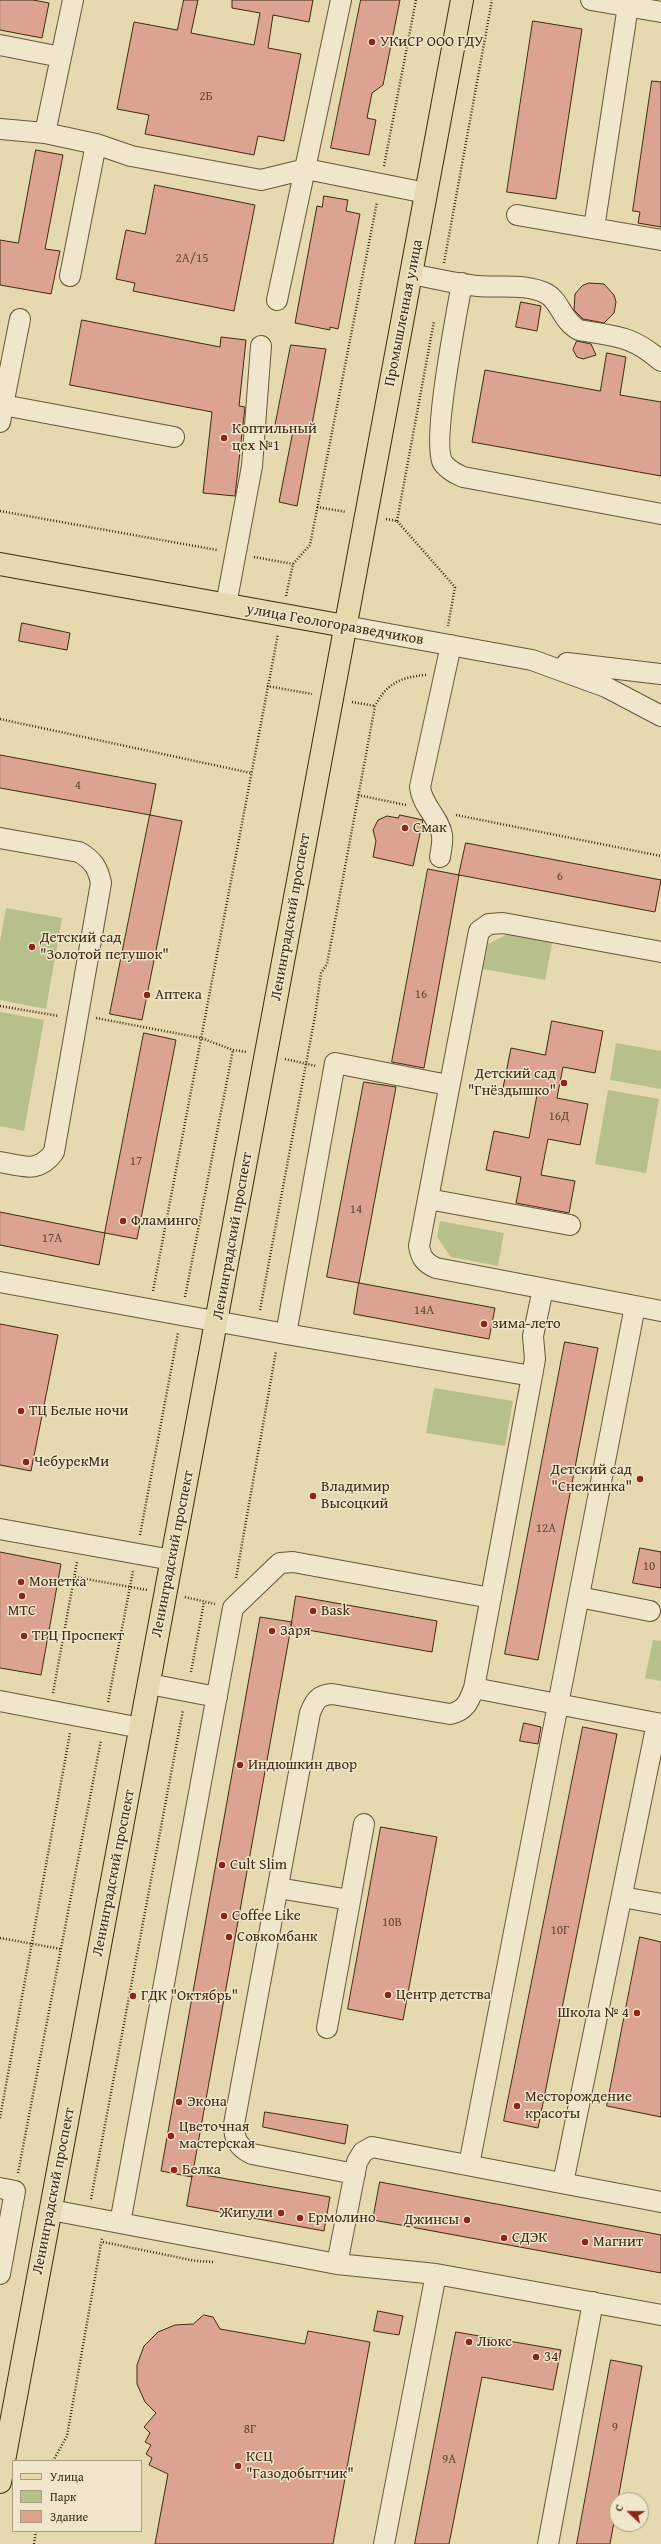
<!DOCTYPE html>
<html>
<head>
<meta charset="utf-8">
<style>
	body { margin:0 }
	#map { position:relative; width:661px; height:2544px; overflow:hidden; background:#e7d9af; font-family:"Gentium Book Plus",serif }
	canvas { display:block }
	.legend { position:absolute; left:12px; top:2460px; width:130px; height:72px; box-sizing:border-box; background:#efe6cb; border:1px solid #a99b81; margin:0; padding:5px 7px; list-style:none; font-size:12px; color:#3f2a12 }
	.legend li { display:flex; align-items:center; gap:8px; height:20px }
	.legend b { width:20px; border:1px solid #a99b81 }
	.north { position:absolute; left:609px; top:2492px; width:40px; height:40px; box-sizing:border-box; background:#efe6cb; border:1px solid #a99b81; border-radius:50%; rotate:292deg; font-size:11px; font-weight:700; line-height:16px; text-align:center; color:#3f2a12 }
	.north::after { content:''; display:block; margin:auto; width:14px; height:18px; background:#8f2418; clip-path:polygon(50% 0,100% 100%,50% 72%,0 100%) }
</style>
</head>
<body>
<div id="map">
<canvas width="661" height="2544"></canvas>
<ul class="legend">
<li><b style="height:5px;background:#e7d9af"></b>Улица</li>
<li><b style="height:11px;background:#b7bf8a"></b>Парк</li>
<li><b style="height:11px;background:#dca490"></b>Здание</li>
</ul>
<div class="north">С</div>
</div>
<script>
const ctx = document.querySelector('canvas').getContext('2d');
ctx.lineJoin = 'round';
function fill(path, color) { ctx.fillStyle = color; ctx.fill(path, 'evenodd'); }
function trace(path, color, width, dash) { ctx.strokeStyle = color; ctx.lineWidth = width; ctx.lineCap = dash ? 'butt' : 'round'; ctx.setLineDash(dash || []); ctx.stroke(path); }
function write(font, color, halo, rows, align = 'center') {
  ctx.font = font + ' "Gentium Book Plus",serif'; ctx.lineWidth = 3; ctx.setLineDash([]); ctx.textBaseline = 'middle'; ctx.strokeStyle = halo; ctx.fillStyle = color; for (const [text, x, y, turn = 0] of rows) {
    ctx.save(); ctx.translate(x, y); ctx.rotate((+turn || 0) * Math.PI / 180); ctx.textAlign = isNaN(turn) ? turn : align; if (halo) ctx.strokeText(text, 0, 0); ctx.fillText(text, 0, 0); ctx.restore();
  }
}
fill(new Path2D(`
	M6,908L62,918L46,1009L0,1000V942Z
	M514,931L553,939L545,980L483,969L488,944Z
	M0,1012L44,1020L24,1131L0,1126Z
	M616,1043L661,1051V1089L610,1080Z
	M608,1090L659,1099L646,1173L595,1164Z
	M440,1221L504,1233L498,1266L451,1257L437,1237Z
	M434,1388L513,1401L505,1446L426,1433Z
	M653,1640L661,1641V1681L645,1678Z`), '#b7bf8a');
const building = new Path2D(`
	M0,0H33L49,3L42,38L0,30Z
	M184,0H198L191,33L254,45L260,13L232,8V0H313L309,22L273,15L268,48L301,54L284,141L258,136L254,155L145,134L149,115L117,109L134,22L177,30Z
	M361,0H400L383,85L372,93L367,118L376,120L369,155L331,148Z
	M533,21L582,29L556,199L507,192Z
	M652,81L661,82V227L638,223L640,212L633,211Z
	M36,150L63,155L45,249L60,251L51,294L0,285V240L18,243Z
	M155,185L255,205L234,311L133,291L135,283L116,279L126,230L145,234Z
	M324,196L348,200L346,211L360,214L338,329L330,327V330L295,323L317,206L322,207Z
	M589,283L604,284L614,295L616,302L614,313L604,323L583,319L574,310L575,294L582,286Z
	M521,302L541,306L537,331L516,327Z
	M82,320L220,347L221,337L246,340L239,406L245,407L235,496L203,493L212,412L70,385Z
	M577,341L591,344L596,355L583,359L577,357L573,350Z
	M291,345L326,349L297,506L279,502L293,431L275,427Z
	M607,353L626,357L620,395L661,402V476L472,442L485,370L600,391Z
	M22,623L70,633L67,650L19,641Z
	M0,755L156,784L150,815L0,788Z
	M150,815L182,821L142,1020L110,1014Z
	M400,815L423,820L413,866L373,857L376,841L373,830L378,820L387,816L398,818Z
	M466,843L661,880L655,912L459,875Z
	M428,869L459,875L424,1068L392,1062Z
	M552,1021L603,1031L595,1073L563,1067L557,1098L588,1104L580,1145L548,1139L541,1175L575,1181L569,1213L516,1203L521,1177L486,1170L494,1131L529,1138L537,1095L503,1088L511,1048L545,1055Z
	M144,1033L176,1040L137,1239L105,1233Z
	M364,1082L396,1087L359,1283L327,1277Z
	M0,1212L105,1233L99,1265L0,1245Z
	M359,1283L495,1308L489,1339L354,1314Z
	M0,1324L58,1335L31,1471L0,1465Z
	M565,1342L598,1348L538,1660L505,1654Z
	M640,1548L661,1552V1588L633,1583Z
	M0,1552L61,1564L41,1675L0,1668Z
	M296,1596L437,1621L432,1652L291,1627L192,2177L161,2171L260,1617L292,1622L291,1626Z
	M524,1723L541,1727L538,1744L520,1741Z
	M583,1727L617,1734L538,2128L504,2121Z
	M381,1827L437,1837L403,2020L348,2009Z
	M640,1937L661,1942V2117L607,2106Z
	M265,2112L348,2125L345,2144L263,2127Z
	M193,2173L330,2197L324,2231L187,2206Z
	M380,2182L661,2235V2273L373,2220Z
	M378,2311L403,2316L399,2335L374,2331Z
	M204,2315L213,2317L220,2329L305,2344L308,2331L370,2342L333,2544H155L168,2474L149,2465L152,2458L146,2454L151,2445L145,2442L150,2433L144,2427L156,2413L145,2402L137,2384V2365L144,2346L158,2332L175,2325L193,2324Z
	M456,2332L561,2350L553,2390L482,2377L449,2544H415Z
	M611,2360L642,2366L610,2544H577Z`);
fill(building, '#dca490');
trace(building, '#3f2a12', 1);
const minor = new Path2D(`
	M591,0L661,12
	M0,45L61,57
	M0,129L45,133L96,144L131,156L261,180L306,169L426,193
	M45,133L73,0
	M517,215L661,240
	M594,228L628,6
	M411,274C433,278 456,284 478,286C500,288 527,283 547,294C560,301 562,321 579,330C617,337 631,335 661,361
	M70,276L96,144
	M462,283C457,311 431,444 443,463C448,470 456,474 463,477L661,514
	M277,300L341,0
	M0,405H3L20,319
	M0,422L3,405L174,437
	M226,605L252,466L261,346
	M345,626L532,660L606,687L661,716
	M567,663L661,674
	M0,838L79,852C93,860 98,868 101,883L54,1152C38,1174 23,1166 0,1162
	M440,857C441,850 443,842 442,835C439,817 422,806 420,787L451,645
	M661,952L503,923L489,924L479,931L419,1246C421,1258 425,1263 436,1268L661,1311
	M428,1199L570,1225
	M0,1282L286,1334L335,1063L448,1085
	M286,1334L532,1376
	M0,1529L172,1560
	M579,1597L650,1611
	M149,1684L217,1697
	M474,1688L661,1724
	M0,1701L141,1728
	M278,1888L350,1900
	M622,1897L661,1904
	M327,2028L364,1824
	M469,2165L635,1306
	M355,2174L252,2154C238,2147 234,2140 234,2124L310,1713C315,1700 319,1695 332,1694L450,1714C465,1711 469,1702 474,1688L532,1376L535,1359L533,1336L543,1289
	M563,2183L657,1723
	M0,2188L15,2191L0,2274
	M51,2210L337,2264L436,2274L661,2315
	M120,2223L233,1608L280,1563L293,1562L491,1598
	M337,2264L357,2162L363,2152L372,2147L661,2202
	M384,2544L436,2274
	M548,2544L593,2302`);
const major = new Path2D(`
	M0,564L345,626
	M0,2482L462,0`);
trace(minor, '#695639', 22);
trace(major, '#3f2a12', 24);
trace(new Path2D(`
	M384,166L416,0
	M444,263L492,0
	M317,507L346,512
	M0,511L217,550
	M386,519L397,521L455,587L448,626
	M397,521L434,321
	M254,557L293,564
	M286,596L293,564L310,545L377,202
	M267,686L312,694
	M352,702L375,706
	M0,719L251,773
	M358,795L406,805
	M456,815L661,856
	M0,1006L59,1016
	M96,1018L201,1038L233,1050L247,1052
	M285,1059L316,1066
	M153,1291L278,634
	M185,1297L233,1050
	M260,1310L315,1016L321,973L327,964L375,706C387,683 401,677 426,675
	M140,1535L178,1333
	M75,1577L147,1590
	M236,1578L276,1351
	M185,1597L215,1604
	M191,1672L204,1602
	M53,1693L77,1562
	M108,1702L133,1571
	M0,1938L61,1949
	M0,2118L70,1733
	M18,2173L101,1740
	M91,2199L183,1710
	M103,2242L196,2261L214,2262
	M53,2461L67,2436L102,2238
	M34,2544L36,2531`), '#3f2a12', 2.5, [1, 2]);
trace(minor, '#efe6cb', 20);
trace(major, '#e7d9af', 22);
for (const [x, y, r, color] of [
	[372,42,4,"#8f2418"],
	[224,438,4,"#8f2418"],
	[405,828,4,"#8f2418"],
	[32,947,4,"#8f2418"],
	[147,995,4,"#8f2418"],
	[564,1083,4,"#8f2418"],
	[123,1221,4,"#8f2418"],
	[484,1324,4,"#8f2418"],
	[21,1411,4,"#8f2418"],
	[26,1462,4,"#8f2418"],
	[640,1479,4,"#8f2418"],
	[313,1496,4,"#8f2418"],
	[21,1582,4,"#8f2418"],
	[22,1596,4,"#8f2418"],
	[313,1611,4,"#8f2418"],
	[272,1631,4,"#8f2418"],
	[24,1636,4,"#8f2418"],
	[240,1765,4,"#8f2418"],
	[222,1865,4,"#8f2418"],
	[224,1916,4,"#8f2418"],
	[229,1937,4,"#8f2418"],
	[388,1995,4,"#8f2418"],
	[133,1996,4,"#8f2418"],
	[637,2013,4,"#8f2418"],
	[179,2102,4,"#8f2418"],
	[517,2106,4,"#8f2418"],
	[171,2136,4,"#8f2418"],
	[174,2170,4,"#8f2418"],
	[281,2213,4,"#8f2418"],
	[300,2218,4,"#8f2418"],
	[467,2220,4,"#8f2418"],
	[504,2238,4,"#8f2418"],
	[585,2242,4,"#8f2418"],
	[469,2342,4,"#8f2418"],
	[536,2357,4,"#8f2418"],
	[238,2466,4,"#8f2418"]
]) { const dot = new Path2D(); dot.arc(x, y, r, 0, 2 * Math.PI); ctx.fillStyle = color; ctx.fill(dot); trace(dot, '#efe6cb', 1.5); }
write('13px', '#664832', null, [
	["2Б",206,97],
	["2А/15",192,259],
	["4",78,786],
	["6",560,877],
	["16",421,995],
	["16Д",559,1117],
	["17",136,1162],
	["14",356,1210],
	["17А",52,1239],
	["14А",424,1311],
	["12А",546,1529],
	["10",649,1567],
	["10В",392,1923],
	["10Г",560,1931],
	["9",615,2428],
	["8Г",250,2430],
	["9А",449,2460]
]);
write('15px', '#3f2a12', '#efe6cb', [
	["УКиСР ООО ГДУ",380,42],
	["Коптильный",232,429],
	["цех №1",232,446],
	["Смак",413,828],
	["Детский сад",40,938],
	["\"Золотой петушок\"",40,955],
	["Аптека",155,995],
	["Детский сад",556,1074,"right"],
	["\"Гнёздышко\"",556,1091,"right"],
	["Фламинго",131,1221],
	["зима-лето",492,1324],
	["ТЦ Белые ночи",29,1411],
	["ЧебурекМи",34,1462],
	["Детский сад",632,1470,"right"],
	["\"Снежинка\"",632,1487,"right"],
	["Владимир",321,1487],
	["Высоцкий",321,1504],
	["Монетка",29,1582],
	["МТС",22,1611,"center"],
	["Bask",321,1611],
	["Заря",280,1631],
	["ТРЦ Проспект",32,1636],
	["Индюшкин двор",248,1765],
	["Cult Slim",230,1865],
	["Coffee Like",232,1916],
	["Совкомбанк",237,1937],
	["Центр детства",396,1995],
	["ГДК \"Октябрь\"",141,1996],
	["Школа № 4",629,2013,"right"],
	["Месторождение",525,2097],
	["красоты",525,2114],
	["Экона",187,2102],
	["Цветочная",179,2127],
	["мастерская",179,2144],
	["Белка",182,2170],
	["Жигули",273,2213,"right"],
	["Ермолино",308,2218],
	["Джинсы",459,2220,"right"],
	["СДЭК",512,2238],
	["Магнит",593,2242],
	["Люкс",477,2342],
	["34",544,2357],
	["КСЦ",246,2457],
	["\"Газодобытчик\"",246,2474]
], 'left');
write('15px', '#3f2a12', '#efe6cb', [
	["Промышленная улица",404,313,-79],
	["улица Геологоразведчиков",335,625,10],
	["Ленинградский проспект",291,917,-80],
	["Ленинградский проспект",233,1236,-80],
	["Ленинградский проспект",173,1554,-79],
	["Ленинградский проспект",114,1873,-79],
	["Ленинградский проспект",54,2191,-79]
]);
</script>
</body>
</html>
